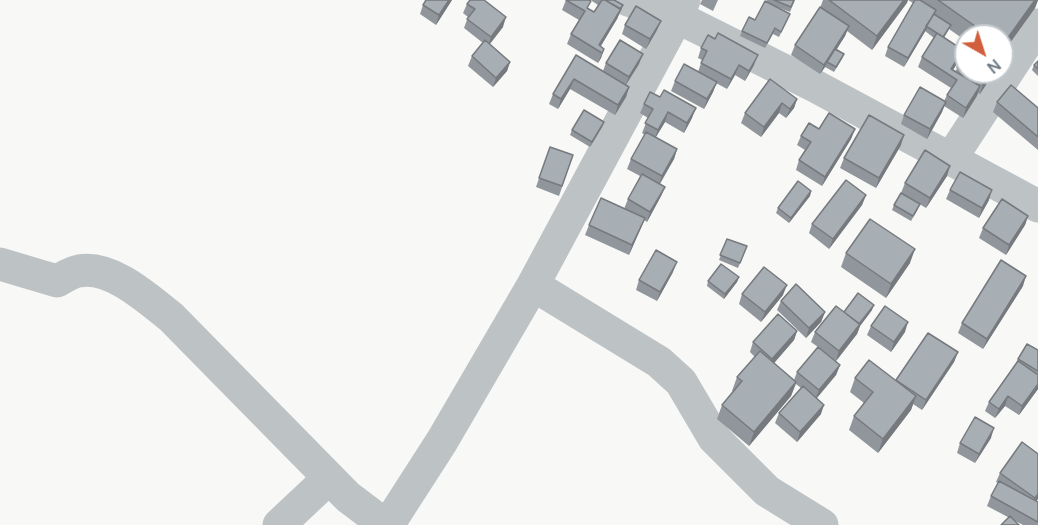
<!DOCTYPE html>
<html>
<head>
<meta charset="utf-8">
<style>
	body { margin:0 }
	#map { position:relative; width:1038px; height:525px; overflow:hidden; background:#f8f8f6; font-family:Manrope,sans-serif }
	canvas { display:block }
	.north { position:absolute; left:954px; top:24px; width:60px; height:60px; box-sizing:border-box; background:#fff; border:2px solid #c3c9cd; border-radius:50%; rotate:141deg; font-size:16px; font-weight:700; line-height:24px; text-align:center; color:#6a7883 }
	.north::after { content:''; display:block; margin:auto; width:21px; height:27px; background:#d15e3c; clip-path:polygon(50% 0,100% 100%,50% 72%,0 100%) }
</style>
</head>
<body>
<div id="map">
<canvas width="1038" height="525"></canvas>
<div class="north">N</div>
</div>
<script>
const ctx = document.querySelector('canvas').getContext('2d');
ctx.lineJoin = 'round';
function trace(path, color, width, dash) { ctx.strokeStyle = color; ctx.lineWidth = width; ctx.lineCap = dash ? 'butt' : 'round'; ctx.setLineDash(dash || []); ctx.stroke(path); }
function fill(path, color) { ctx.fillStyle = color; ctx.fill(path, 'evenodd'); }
trace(new Path2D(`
	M628,0L677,17L815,86L1038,206
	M950,160L1038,25
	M0,264L57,281C63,278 71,272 79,271C111,265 147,298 171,317L348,497L385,525
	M533,285L659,362L681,382L714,438L767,491L822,525
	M279,525L329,478
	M388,525L442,441L533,285L677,17L684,0`), '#bdc2c5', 33);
fill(new Path2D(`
	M426,0H452L436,25L420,14L423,5Z
	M566,0L594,12L598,5L592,1V0H614L623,5L617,19L600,46L604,49L601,58L598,63L567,44L571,34L579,20L562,10Z
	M702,0H718L713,11L700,4Z
	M767,0H795L790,12L772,5L788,19L779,37L773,34L765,48L740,36L742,31L755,20Z
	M823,0H1038L1035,8L1002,54V36H966V41L949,29L944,38L963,50L959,60L953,70L956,71L957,67L966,72H993L991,77L980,94L978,93L963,118L944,106L942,112L927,139L901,124L904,115L944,101L947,95L951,88L918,67L922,57L934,38L925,31L904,67L885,56L888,47L913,3L908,0L872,50L847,31L845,36L837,49L844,54L842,59L834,72L825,67L820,74L791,55L795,45L820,8Z
	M467,4L503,27L490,44L510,62L507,71L493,87L468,66L472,56L483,43L464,28L468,17L463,13Z
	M625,25L657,30L646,49L622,34Z
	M701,48L754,65L745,81L735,75L727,89L716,83L713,92L704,109L671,91L675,81L698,72L702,60L698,58Z
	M576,55L603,71L606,63L639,64L626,85L629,87L626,97L615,115L570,89L558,109L549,104L553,94Z
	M1038,61V76L1032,70L1034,65Z
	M797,99L794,108L786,118L779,113L761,137L741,123L745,113Z
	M997,102L1038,108V150L993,112Z
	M644,104L692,118L684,133L665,122L656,137L677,149L674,159L660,184L665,187L661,196L647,222L644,220L629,255L585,235L589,225L624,209L628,199L640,176L627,169L631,159L645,135L642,133L648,118L640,113Z
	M602,127L590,147L570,135L572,130Z
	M819,129H855L851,139L822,186L796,170L799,160L805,150L797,145L801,136Z
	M901,145L876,188L840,168L844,158Z
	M550,147L573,155L559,196L536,187Z
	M947,176L926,208L901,193L905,183Z
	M950,190L989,200L979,218L946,199Z
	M811,191L810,196L789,223L776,213L778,208Z
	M866,195L862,205L829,249L809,233L812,224Z
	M894,205L918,209L911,221L892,210Z
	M1028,216L1025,225L1006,255L979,238L983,228Z
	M727,239L747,246L738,268L719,260Z
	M846,253L910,263L886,298L841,267Z
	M673,272L657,301L636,290L639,280Z
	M739,277L737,282L724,299L707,286L708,281Z
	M1023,286L983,349L958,333L962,323Z
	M742,294L783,295L761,322L739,304Z
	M781,301L825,312L821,322L806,338L777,310Z
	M872,310L860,326L857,334L836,361L840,365L836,375L817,398L821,414L797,442L775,423L779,413L801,388L796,384L791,396L749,446L717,419L722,405L733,391H732L737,377L755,357L750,352L753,342L797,331L794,340L774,363L794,380L797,372L818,347L811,342L815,332L844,312Z
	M871,326L905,332L891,352L867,335Z
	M1038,350V389L1019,415L1005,406L995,418L985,411L989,402L1016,363L1018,359Z
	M958,352L954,362L922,410L913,404L911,410L878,453L849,430L854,416L864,403L850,392L855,378L896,381Z
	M991,438L975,463L957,453L960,443Z
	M1038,454V499L1036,501L1038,502V525H1023L987,506L991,496L998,483L996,482L1000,473Z`), '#90969b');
fill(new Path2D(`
	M449,0H452L436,25L439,15Z
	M904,0H908L907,3L872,50L877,36Z
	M1035,0H1038L1035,8L1002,54V46Z
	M623,5L617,19L598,51L599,45Z
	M936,10L932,20L904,67L908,58Z
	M506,17L503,27L488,46L491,37Z
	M661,21L657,30L646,49L650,39Z
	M849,26L845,36L828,62H827L825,67L820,74L824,65Z
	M604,49L601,58L598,63L602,53Z
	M963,50L959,60L950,75L951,69Z
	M643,54L639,64L625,86L629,77Z
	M758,55L754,65L745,81L749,71Z
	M510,62L507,71L493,87L496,78Z
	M739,65L735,75L727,89L731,79Z
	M991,72H993L991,77L980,94L983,84Z
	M574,79L570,89L558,109L561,99Z
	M717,82L713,92L704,109L707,99Z
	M980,86L977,96L963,118L966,108Z
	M629,87L626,97L615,115L618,105Z
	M797,99L794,108L786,118L790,109Z
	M946,102L942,112L927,139L930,129Z
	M782,103L779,113L761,137L764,127Z
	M696,108L692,118L684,133L687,123Z
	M668,112L665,122L654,140L658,130Z
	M604,122L602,127L590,147L592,142Z
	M855,129L851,139L822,186L825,177Z
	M904,135L901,145L876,188L879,178Z
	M677,149L674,159L658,186L662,176Z
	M950,166L947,176L926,208L930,198Z
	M665,187L661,196L647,222L650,212Z
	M992,190L989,200L979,218L982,208Z
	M811,191L810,196L789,223L791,218Z
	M866,195L862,205L829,249L833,239Z
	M1028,216L1025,225L1006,255L1009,245Z
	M645,218L641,228L629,255L632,245Z
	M915,249L910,263L886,298L891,284Z
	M677,262L673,272L657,301L660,292Z
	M1026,276L1023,286L983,349L987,339Z
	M739,277L737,282L724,299L725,294Z
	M787,285L783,295L761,322L765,312Z
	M874,305L872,310L860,326L857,334L836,361L839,351Z
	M825,312L821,322L806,338L809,328Z
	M908,322L905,332L891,352L894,342Z
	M797,331L794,340L769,369L772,359Z
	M958,352L954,362L922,410L926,400Z
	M840,365L836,375L815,400L819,390Z
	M796,382L791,396L749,446L754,432Z
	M1038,384V389L1019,415L1022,406Z
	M916,396L911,410L878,453L883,439Z
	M1008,396L1005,406L995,418L999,409Z
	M824,405L821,414L797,442L800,432Z
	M994,428L991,438L975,463L979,454Z
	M1038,494V499L1031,508L1035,498Z`), '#767a7e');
const building = new Path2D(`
	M426,0H449L439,15L423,5Z
	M470,0H484L506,17L491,37L467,19L475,9L467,4Z
	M566,0H589L591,1L587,8L594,12L602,0H605L621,9L599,45L604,49L602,53L571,34L585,11Z
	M605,0H614L623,5L620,9Z
	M774,0H794L791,7Z
	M829,0H904L877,36Z
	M915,0H920L936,10L908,58L888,47Z
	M938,0H1035L1002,46V36H989Z
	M765,1L790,14L781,32L775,28L767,43L742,31L749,17L755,20Z
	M636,6L661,21L650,39L625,25Z
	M820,7L849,26L824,65L795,45Z
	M934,14L951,25L943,37L926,26Z
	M718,33L758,55L749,71L739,65L731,79L701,63L707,51L701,48L708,35L715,39Z
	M937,33L963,50L951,69L980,86L966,108L947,95L957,80L922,57Z
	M485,40L510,62L496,78L472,56Z
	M620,40L643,54L629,77L606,63Z
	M835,49L844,54L836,67L827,62Z
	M966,54V72H991L983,84L957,67Z
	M576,55L629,87L618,105L574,79L561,99L553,94Z
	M1038,61V69L1034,65Z
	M684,64L717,82L707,99L675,81Z
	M770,79L797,99L790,109L782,103L764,127L745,113Z
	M1011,85L1038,108V137L997,102Z
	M920,87L946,102L930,129L904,115Z
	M664,90L696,108L687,123L668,112L658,130L645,123L653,109L644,104L650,92L660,97Z
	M584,110L604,122L592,142L572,130Z
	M829,113L855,129L825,177L799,160L811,142L801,136L809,123L819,129Z
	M869,115L904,135L879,178L844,158Z
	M646,132L677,149L662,176L631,159Z
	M550,147L573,155L562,186L539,178Z
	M925,150L950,166L930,198L905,183Z
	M960,172L992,190L982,208L950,190Z
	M642,174L665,187L650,212L628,199Z
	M846,180L866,195L833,239L812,224Z
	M798,181L811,191L791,218L778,208Z
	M901,193L920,204L913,216L894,205Z
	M601,198L645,218L632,245L589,225Z
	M1002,199L1028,216L1009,245L983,228Z
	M870,219L915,249L891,284L846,253Z
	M727,239L747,246L740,263L720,255Z
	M656,250L677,262L660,292L639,280Z
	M1001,260L1026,276L987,339L962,323Z
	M721,264L739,277L725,294L708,281Z
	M764,267L787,285L765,312L742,294Z
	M796,284L825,312L809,328L781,301Z
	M858,293L874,305L859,324L844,312Z
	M836,306L860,324L839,351L815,332Z
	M885,306L908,322L894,342L871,326Z
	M778,314L797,331L772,359L753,342Z
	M928,333L958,352L926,400L896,380Z
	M1027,344L1038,350V371L1018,359Z
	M818,347L840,365L819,390L797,372Z
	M760,351L796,382L754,432L722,405L742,381L737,377Z
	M869,360L916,396L883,439L854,416L873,392L855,378Z
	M1018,361L1038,375V384L1022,406L1008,396L999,409L989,402Z
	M803,386L824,405L800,432L779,413Z
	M975,417L994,428L979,454L960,443Z
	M1022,442L1038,454V494L1035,498L1000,473Z
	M999,481L1038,502V522L991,496Z
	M1010,516L1019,525H1001Z`);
fill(building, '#a8afb4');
trace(building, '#767a7e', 1.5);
</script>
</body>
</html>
